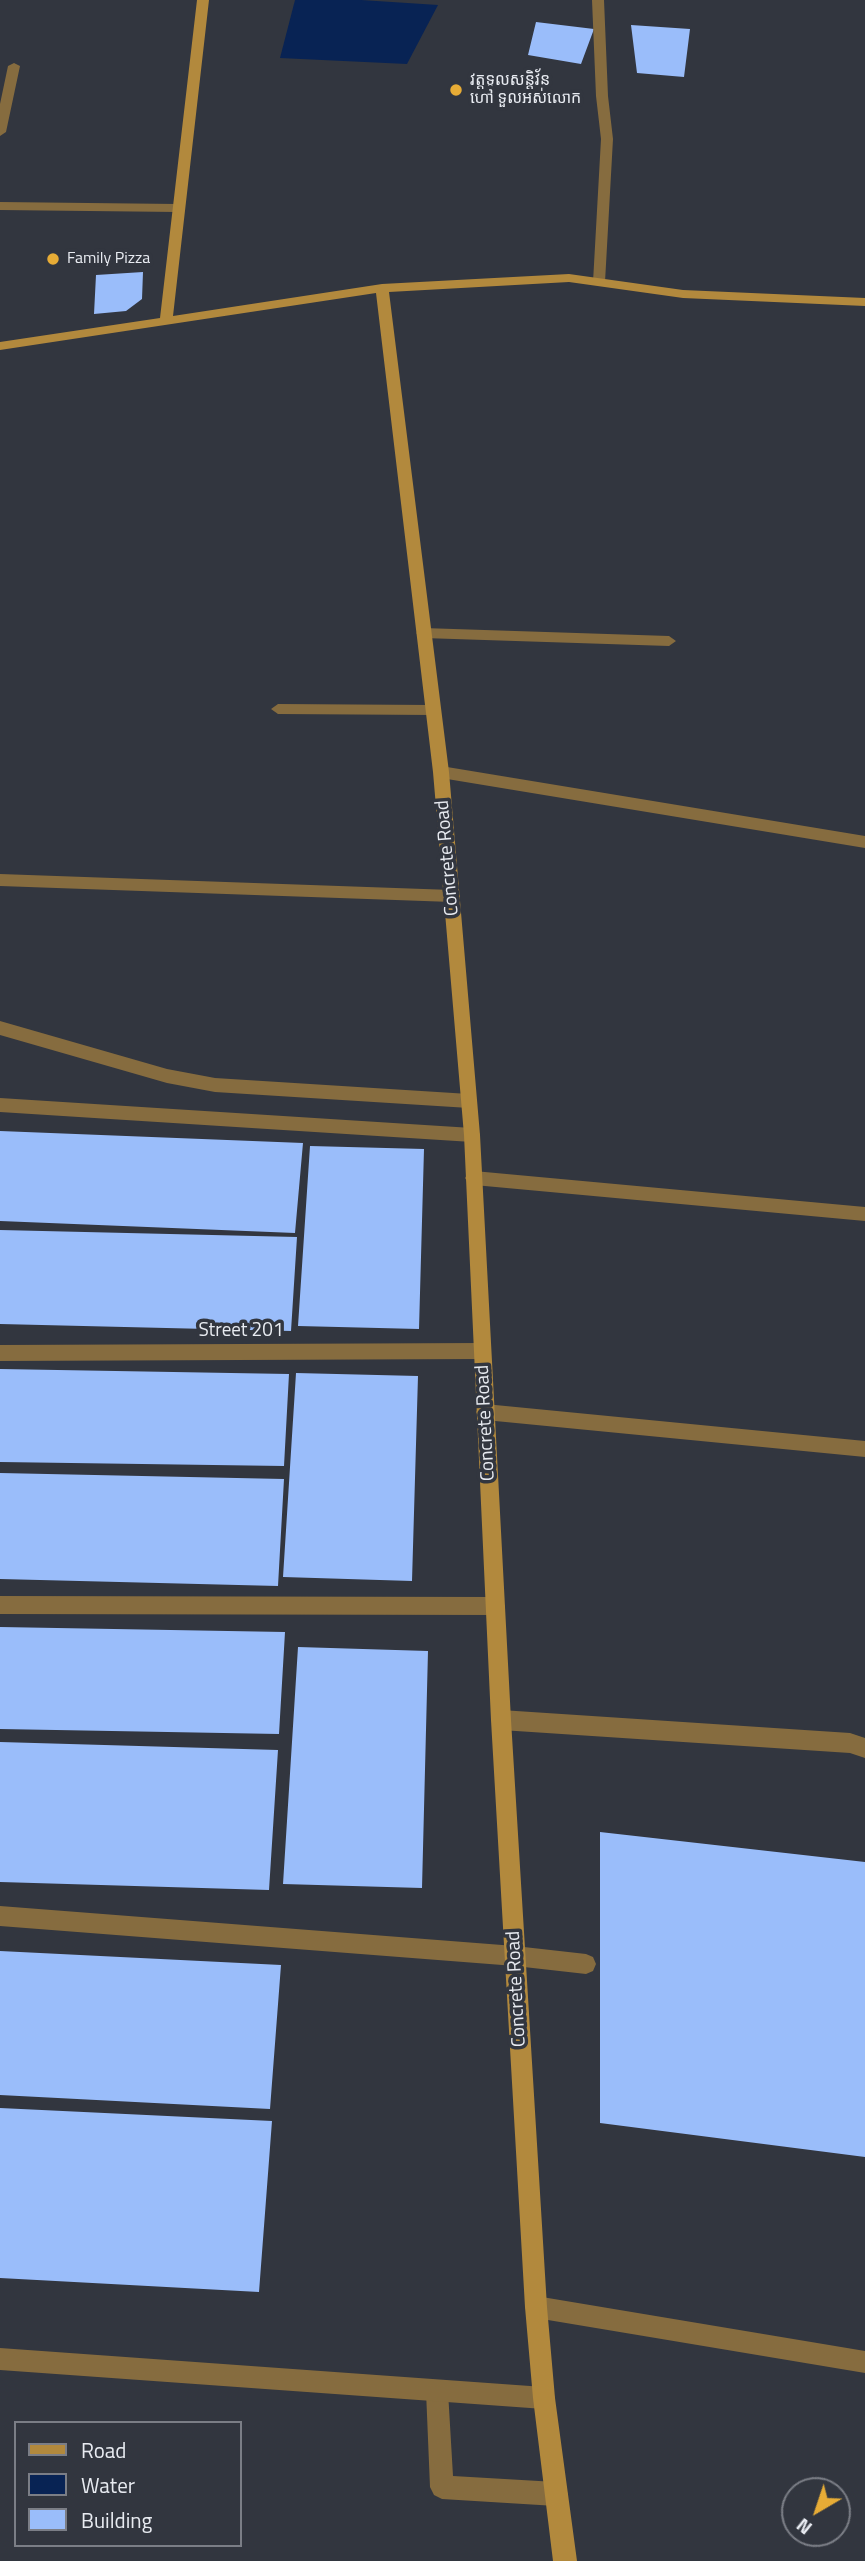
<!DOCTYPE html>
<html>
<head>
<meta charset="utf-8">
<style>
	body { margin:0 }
	#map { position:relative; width:865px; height:2561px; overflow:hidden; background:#32363f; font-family:"Titillium Web",sans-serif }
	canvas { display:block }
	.legend { position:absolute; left:14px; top:2421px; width:228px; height:126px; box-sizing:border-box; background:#32363f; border:2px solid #7b7e86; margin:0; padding:9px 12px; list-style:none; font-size:21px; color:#e8ebf1 }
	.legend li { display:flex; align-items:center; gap:14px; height:35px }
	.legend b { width:35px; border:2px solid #7b7e86 }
	.north { position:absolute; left:781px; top:2477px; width:70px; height:70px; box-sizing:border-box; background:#32363f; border:2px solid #7b7e86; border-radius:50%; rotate:219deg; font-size:19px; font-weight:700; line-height:28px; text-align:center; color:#e8ebf1 }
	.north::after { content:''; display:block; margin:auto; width:24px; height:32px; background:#e7ac36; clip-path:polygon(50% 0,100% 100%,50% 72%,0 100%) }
</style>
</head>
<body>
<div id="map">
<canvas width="865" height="2561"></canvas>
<ul class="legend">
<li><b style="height:9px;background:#b2893d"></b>Road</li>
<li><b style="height:19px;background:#082354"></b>Water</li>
<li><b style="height:19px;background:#9abdfa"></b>Building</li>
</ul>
<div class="north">N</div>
</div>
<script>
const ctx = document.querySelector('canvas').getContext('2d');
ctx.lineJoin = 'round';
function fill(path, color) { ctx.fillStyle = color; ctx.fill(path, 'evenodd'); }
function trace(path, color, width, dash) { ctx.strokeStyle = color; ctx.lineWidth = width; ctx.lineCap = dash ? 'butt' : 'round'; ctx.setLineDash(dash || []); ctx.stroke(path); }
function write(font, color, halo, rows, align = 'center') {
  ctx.font = font + ' "Titillium Web","Noto Sans Khmer",sans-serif'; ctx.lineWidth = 7; ctx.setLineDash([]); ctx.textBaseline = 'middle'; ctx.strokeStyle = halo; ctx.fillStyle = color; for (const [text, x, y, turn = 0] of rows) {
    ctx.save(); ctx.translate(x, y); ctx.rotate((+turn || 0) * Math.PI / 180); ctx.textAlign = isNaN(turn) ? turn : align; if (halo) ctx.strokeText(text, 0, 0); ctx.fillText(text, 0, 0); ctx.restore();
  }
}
fill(new Path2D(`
	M295,0H361L438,5L407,64L280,58Z`), '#082354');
fill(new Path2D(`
	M536,22L594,29L581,64L528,55Z
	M631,25L690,29L684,77L637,73Z
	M143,272L142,299L126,311L94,314L96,275Z
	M0,1131L303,1143L295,1233L0,1221Z
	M310,1146L424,1149L419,1329L298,1326Z
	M0,1230L297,1237L291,1331L0,1324Z
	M0,1369L289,1374L284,1466L0,1462Z
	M296,1373L418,1376L412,1581L283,1577Z
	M0,1473L284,1479L278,1586L0,1579Z
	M0,1627L285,1632L279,1734L0,1729Z
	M298,1647L428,1651L422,1888L283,1884Z
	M0,1742L278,1750L269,1890L0,1882Z
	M600,1832L865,1862V2157L600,2123Z
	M0,1951L281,1965L270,2109L0,2095Z
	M0,2108L272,2121L259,2292L0,2278Z`), '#9abdfa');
fill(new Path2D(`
	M592,0H604L608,96L613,139L605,282L599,286L593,282L601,139L596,96Z
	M14,63L20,66L6,132L0,136V104L8,66Z
	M0,202L177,204L183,208L177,212L0,210Z
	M423,628L669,636L676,641L669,646L423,638L416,633Z
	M278,704L433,705L440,710L433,715L278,714L271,709Z
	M441,766L865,836V848L441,778L433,772Z
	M0,874L452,890L460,896L452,902L0,886Z
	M0,1021L167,1069L215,1078L469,1094L475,1096L477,1101L475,1106L469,1108L215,1092L167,1083L0,1035Z
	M515,1946L586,1954L593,1957L596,1964L593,1971L586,1974L515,1966L508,1963L505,1956L508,1949Z
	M437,2380L445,2383L448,2391L453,2476L556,2482L564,2486L568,2494L564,2502L556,2506L442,2499L434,2495L430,2487L426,2391L429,2383Z`), '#866c3f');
fill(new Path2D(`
	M0,1098L472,1128L478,1130L480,1135L478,1140L472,1142L0,1112Z
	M474,1171L865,1207V1221L474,1185L468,1183L465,1178L468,1173Z
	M482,1343L488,1345L491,1351L488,1357L482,1359L0,1361V1345Z
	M485,1404L865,1441V1457L485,1420L479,1418L476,1412L479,1406Z
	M0,1596L495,1597L502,1600L505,1606L502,1612L495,1615L0,1614Z
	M501,1710L850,1733L865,1738V1758L850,1753L501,1730L494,1727L491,1720L494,1713Z
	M0,1906L515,1946L522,1949L525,1956L522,1963L515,1966L0,1926Z
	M536,2296L865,2351V2373L536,2318L528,2315L525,2307L528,2299Z
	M0,2348L544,2387L552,2390L555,2398L552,2406L544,2409L0,2370Z`), '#866c3f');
fill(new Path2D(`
	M197,0H209L173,316L382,284L569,274L683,290L865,298V306L683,298L569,282L389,292L449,772L480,1135L511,1720L547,2307L555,2398L577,2561H553L533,2398L525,2307L491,1720L464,1135L433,772L376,293L0,350V342L160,318Z`), '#b2893d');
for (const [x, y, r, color] of [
	[456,90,7,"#e7ac36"],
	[53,259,7,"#e7ac36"]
]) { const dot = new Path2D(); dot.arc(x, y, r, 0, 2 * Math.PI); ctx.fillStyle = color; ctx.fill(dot); trace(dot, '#32363f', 2.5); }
write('16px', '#e8ebf1', '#32363f', [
	["វត្តទូលសន្តិវ័ន",470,81],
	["ហៅ ទួលអស់លោក",470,99],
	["Family Pizza",67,259]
], 'left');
write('19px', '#e8ebf1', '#32363f', [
	["Concrete Road",448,858,-95],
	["Street 201",241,1331],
	["Concrete Road",486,1423,-93],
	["Concrete Road",517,1989,-93]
]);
</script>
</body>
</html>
